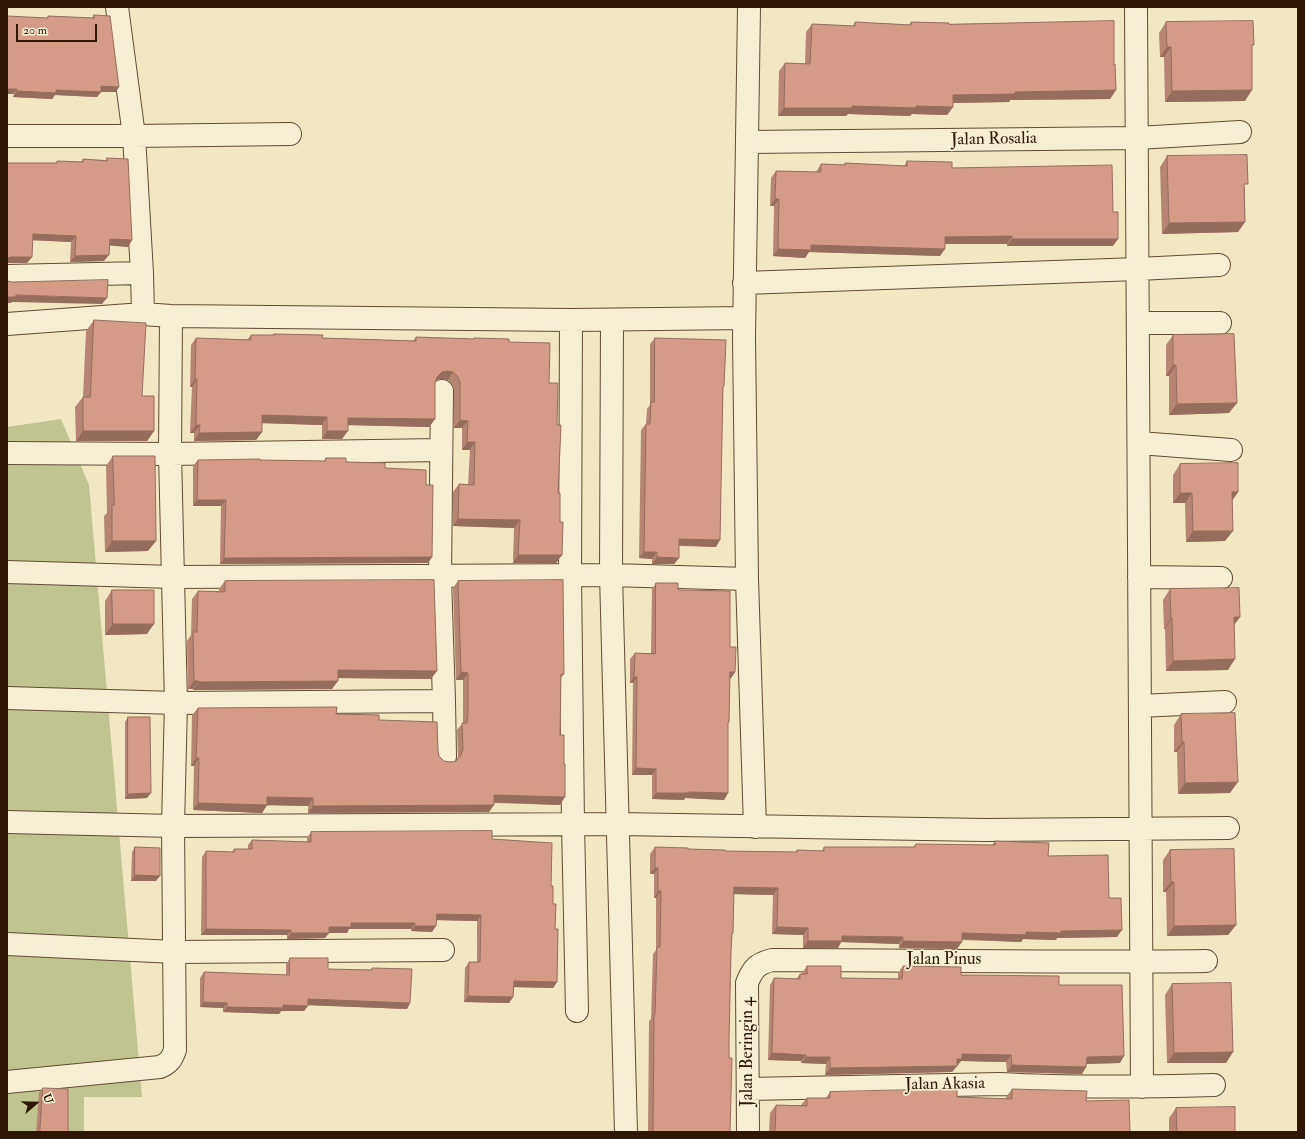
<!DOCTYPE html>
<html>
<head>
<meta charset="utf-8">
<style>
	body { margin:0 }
	#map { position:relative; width:1305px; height:1139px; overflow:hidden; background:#f1e7c0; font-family:"IM FELL Double Pica",serif }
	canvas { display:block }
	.frame { position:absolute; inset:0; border:8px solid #2f1706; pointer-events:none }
	.north { position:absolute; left:16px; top:1083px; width:40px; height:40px; -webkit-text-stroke:3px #f6efd6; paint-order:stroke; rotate:70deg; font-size:11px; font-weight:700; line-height:16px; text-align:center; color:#2f1706 }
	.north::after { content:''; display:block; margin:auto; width:14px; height:18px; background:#2f1706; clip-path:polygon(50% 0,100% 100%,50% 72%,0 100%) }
	.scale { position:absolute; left:16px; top:24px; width:81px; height:18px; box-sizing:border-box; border:2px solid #2f1706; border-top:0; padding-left:5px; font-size:12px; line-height:14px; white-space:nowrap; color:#2f1706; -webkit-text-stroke:3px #f6efd6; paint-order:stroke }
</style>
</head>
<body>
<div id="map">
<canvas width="1305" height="1139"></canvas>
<div class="frame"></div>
<div class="north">U</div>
<div class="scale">20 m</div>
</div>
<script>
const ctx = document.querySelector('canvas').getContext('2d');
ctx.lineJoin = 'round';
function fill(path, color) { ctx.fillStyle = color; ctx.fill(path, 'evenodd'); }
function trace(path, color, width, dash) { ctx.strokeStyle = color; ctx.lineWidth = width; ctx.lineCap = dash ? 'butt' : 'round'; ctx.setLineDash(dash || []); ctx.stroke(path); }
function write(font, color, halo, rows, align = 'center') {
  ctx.font = font + ' "IM FELL Double Pica",serif'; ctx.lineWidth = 3.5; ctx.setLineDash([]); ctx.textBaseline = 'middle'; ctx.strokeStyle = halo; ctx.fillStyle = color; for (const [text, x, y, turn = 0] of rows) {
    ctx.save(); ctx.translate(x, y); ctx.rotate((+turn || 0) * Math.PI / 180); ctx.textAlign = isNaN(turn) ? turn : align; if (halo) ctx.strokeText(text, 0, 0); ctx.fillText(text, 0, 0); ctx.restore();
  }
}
fill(new Path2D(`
	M61,419L89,485L142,1097H84V1132H7V427Z`), '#c0c48e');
const minor = new Path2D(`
	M117,7L134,136L142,273L143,314
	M749,7L744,337L747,579L755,827
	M1136,7L1142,1087
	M7,136H134L290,134
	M747,142L1137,138L1240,132
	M7,276L142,273
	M744,283L1138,269L1219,265
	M571,320L570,576L573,824L577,1011
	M612,320L611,575L626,1132
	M1138,323H1220
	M7,324L143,314L171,316L571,320L744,318
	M442,391L440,577L444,701
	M1139,443L1231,450
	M7,453L170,454L441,450
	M7,572L173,577L611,575L747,579
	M1139,577L1221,578
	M7,698L176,703L444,701L445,757
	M1140,706L1225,702
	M7,822L173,826L617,824L985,830L1228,828
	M7,944L175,952L443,950
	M7,1082L160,1067C169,1063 172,1059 175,1050L173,826L176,703L170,454L171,316
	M748,1089L1000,1084C1071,1088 1142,1087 1214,1085
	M748,1132L747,983C753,968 757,964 772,960C917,960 1061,963 1206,961`);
trace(minor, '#604b34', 24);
trace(minor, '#f6efd6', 22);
fill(new Path2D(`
	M94,15L116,92H101L97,97L55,95L52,99L13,97L14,94L48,16L92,18Z
	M855,22L909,25L911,22L949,24L1114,65L1116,90L1110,99L1010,100L1009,102L953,103V107L947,115L912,114L910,116L848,114L846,116H778L779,71L785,63L805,64L806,32L812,24L853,26Z
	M1166,22L1252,48L1245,101L1165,102L1164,57H1160L1159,33Z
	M1167,156L1245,188V222L1238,232L1162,234L1160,167Z
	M107,158L132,240L128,247L109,245L104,261L70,262L71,242L32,240V257L27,263H7L57,161L81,162L83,159L106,160Z
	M907,161L952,168L1113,246H1007V244H945L940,256L809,252L805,258L773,256L774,206H770L771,178L776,171L816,172L821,164L844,165L845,163L904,166Z
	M94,320L142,396L154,431L147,441H76L75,407L83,397L86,331Z
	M274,334L322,338L413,341L416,337L473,339L474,338L509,342L549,383L557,425L558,493L562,555L556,563H513L514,528L453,526V492L459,484L468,485L470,450H462V428H454V391L453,385L448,380L442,379L436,381L435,383V419L429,427L348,425L342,439H322V425L262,423V432L256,440L194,441V433H190L192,387H190L191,345L196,338L247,340L251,335H273Z
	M1173,335L1229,413L1169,415V376H1166V345Z
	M655,338L723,388L716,547L679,546V558L674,564H652V559L639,558L641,430L646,424L647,409L650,405V344Z
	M113,456L148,551L105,552L104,516L107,513L106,466Z
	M326,458L385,468L426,485L432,557L428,563L220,564L221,506H193V466L198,460L324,461Z
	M1180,464L1238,492L1232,501L1225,541L1186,542L1185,503H1173V475Z
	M225,581L431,679L338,678L332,689L193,690V689H188L187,641L191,635L192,599L198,591H219V589Z
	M458,581L564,674L561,678L560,735V805L494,803L489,812L308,813V806L267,805L262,813L193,810L194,766H191L192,715L198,708L336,714L379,720L438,750L439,756L444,761L451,762L456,761L458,757L457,730L463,723V680H456L453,588Z
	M656,583L678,590L730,647L735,672L731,678H730L729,722L728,724V793L724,800L685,798L684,800L652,799V775H632L633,683H630V659L635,653H651L652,589Z
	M1170,589L1240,617L1234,625L1228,670L1166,671L1165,629H1164L1163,600Z
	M112,590L147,634L105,635V601Z
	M1181,714L1230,793L1178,794L1177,752H1174V725Z
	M128,717L147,798L125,799V722Z
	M311,832L492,839L551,886L555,929L557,982L553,988L514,987L513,997L509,1003L464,1002L465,968L469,962H477V921L436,920L432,932L411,931V929H349L347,933H329L325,938L287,939V935H201L202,857L206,851L232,852L234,849H248V845L252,840L307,842V838Z
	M995,841L1048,856L1109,898L1117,937L1057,938L1056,940L1023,939L1021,942L962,940L957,949L899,948V944L841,942L838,948H803V935L772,934L773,895L734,894L733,933L732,935L731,952L729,1039L730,1132H648L649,1021L651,1019L653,954L656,950V898H654V874H650V854L655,847L725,851L795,852L797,850L822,851L824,847H913L916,844L992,845Z
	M135,847L156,881H131L132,852Z
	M1170,850L1236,925L1228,935L1167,936L1166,892H1163V860Z
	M290,958L328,969L371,970L372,968L410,1003L407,1009L308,1005L304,1011H281L279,1014L223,1012V1008L200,1007V978L204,972L286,975V964Z
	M807,966L841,978L898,979V973L903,966L961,975L1059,985L1120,1063L1086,1064V1067L1082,1074L1007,1072L1006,1062L961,1061L952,1072L825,1075L826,1064L801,1063V1061L768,1060L770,985L774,978L796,979L800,974H802V973Z
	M1172,984L1233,1052L1226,1063H1167L1165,995Z
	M43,1088L68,1124V1132H36L39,1093Z
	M1012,1089L1086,1101L1130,1132H769L770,1113L776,1105H801L807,1098H826L830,1092L957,1097L1006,1099V1097Z
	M1176,1108L1235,1132H1169V1118Z`), '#b88574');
fill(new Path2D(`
	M1167,47H1171L1164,57H1160Z
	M101,86L119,87L116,92H101L97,97L55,95L52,99L13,97L17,91Z
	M7,89H17L14,94H7Z
	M1116,90L1110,99L1010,100L1009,102L947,103L953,95L1015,92Z
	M1252,90L1245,101L1165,102L1172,91Z
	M852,106H916L953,107L947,115L912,114L910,116L848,114L846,116H778L784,108Z
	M775,199H779L774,206H770Z
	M1245,222L1238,232L1162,234L1169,223Z
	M33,234L76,236L71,242L28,240Z
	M1012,236L1007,244H940L945,237Z
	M110,239L132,240L128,247L105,245Z
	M1012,239H1118L1113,246H1007Z
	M811,245L945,249L940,256L809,252L805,258L773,256L778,249Z
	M109,255L104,261L70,262L75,256Z
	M11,257H32L27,263H7V258Z
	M16,295L107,298L102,304L12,302L11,303H7V297Z
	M1173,365H1176L1169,376H1166Z
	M447,371L453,372L448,380L442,379L436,380L431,385L437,377L442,372Z
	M195,379H197L192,387H190Z
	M1237,403L1229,413L1169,415L1177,404Z
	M262,415L327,417L322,425L256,423Z
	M348,418L435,419L429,427L343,425Z
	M460,420L468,421L462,428H454Z
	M196,425H200L194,433H190Z
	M83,431H154L147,441H76Z
	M327,431H348L342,439H322Z
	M262,432L256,440L194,441L199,433Z
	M467,442H475L470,450H462Z
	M1232,492H1238L1231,502Z
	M1180,493H1192L1185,503H1173Z
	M197,500H226L221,506H193Z
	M458,519L520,520L514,528L453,526Z
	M1193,531H1233L1225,541L1186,542Z
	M679,539L720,540L716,547L675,545Z
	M112,541H156L148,551L105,552Z
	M644,552H657L652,559L639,558Z
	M518,555H562L556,563H513Z
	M432,557L428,563L220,564L224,558Z
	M657,557L679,558L674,564H652Z
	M1234,617H1240L1232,627Z
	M1171,618H1172L1165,629H1164Z
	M113,624H154L147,634L105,635Z
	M1235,659L1228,670L1166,671L1173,661Z
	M338,670L437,671L431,679L333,678Z
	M461,672L468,673L463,680H456Z
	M730,672H735L731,678H726Z
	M634,677H637L633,683H630Z
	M194,681H199L193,689H188Z
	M338,681L332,689L193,690L199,682Z
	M1182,742H1184L1177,752H1174Z
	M196,758H199L194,766H191Z
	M636,768L656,769L652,775H632Z
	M1238,782L1230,793L1178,794L1185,783Z
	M689,792L728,793L724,800L685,798L684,800L652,799L656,793Z
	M151,793L147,798L125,799L128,794Z
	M494,795L565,797L560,805L489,802Z
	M267,797L313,798L308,806L262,805Z
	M198,803L267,805L262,813L193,810Z
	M494,805L489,812L308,813L313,806Z
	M655,868H658L654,874H650Z
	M135,875L160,876L156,881H131Z
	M1171,882H1174L1166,892H1163Z
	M734,887L778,888L773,895L730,894Z
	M658,891H661L656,898H654Z
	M437,914L481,915L477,921L433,920Z
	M351,923H415L411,929H349L347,933H329L325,938L287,939L291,933Z
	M1236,925L1228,935L1167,936L1174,926Z
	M415,926H436L432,932L411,931Z
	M777,927L808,928L803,935L772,934Z
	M206,929L291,930L287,935H201Z
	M1122,930L1117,937L1057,938L1056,940L1023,939L1021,942L957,939L962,933Z
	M842,936L903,937L899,944L841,942L838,948H803L808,941Z
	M903,941L962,942L957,949L899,948Z
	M514,981L557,982L553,988L510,987Z
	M468,996L513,997L509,1003L464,1002Z
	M308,999L410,1003L407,1009L304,1005Z
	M203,1002L227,1003L223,1008L200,1007Z
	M283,1005L308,1006L304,1011H281L279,1014L223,1012L227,1007Z
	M1233,1052L1226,1063H1167L1174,1053Z
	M772,1053L806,1055L801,1061L768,1060Z
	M962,1054L1011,1055L1006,1062L961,1061L957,1066H952L957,1059Z
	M1124,1056L1120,1063L1082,1064L1087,1057Z
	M806,1057H830L826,1064L801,1063Z
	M1012,1065L1086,1067L1082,1074L1007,1072Z
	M957,1066L952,1072L825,1075L830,1068Z`), '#966c5e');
const building = new Path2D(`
	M94,15L110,16L119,87L101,86V92L56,90V93L17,91V89H7V16L48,18V16L94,18Z
	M1114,21V65L1115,64L1116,90L1015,92V94L953,95V107L916,106V108L852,106V108H784L785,63L810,64L812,24L855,26V22L911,25V22L949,23V24Z
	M1253,21L1254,45H1252V90L1172,91L1171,47H1167L1166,22Z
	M1247,155L1248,184H1244L1245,222L1169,223L1167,156Z
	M107,158L128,159L132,240L110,239L109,255L75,256L76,236L33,234L32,257H11L7,258V163H57V161L83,162V159L107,161Z
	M907,161L952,162V168L1112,165L1113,212H1118V239H1012V236L945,237V249L811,245V250L778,249L779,199H775L776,171L821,172V164L845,165V163L907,166Z
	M108,280L107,298L16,295L15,297H7V281L12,282Z
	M94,320L146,323L142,396H154V431H83V397H90Z
	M274,334L323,335L322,338L416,341V337L474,339V338L509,339V342L550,343L549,383H558L557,425H561L558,493H560V522H563L562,555H518L520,520L458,519L459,484L474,485L475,442H467L468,421L460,420V383L458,377L453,372L447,371L442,372L437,377L435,383V419L348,418V431H327V417L262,415V432L199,433L200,425H196L197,379H195L196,338L251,340V335H274Z
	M1234,334L1237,403L1177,404L1176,365H1173V335Z
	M655,338L726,340L724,386H723L720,540L679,539V558L657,557V552H644L646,424H650L651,402H654Z
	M113,456H155L156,541H112V505H114Z
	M326,458H346V462L385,463V468L426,470V485H433L432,557L224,558L226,500H197L198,460L260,459V460L325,461Z
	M1238,463V492H1232L1233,531H1193L1192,493H1180V464Z
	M434,580L437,671L338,670V681L199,682V681H194L193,632H197L198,591L225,592V581Z
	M563,580L564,674H561L560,735H564V764H565V797L494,795V805L313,806V798L267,797V805L198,803L199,758H196L198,708L337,707L336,714L379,715V720L437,722L438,750L439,756L444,761L451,762L456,761L461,755L463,749L462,723H467L468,714V673L461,672L458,581Z
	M656,583H678V590L730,591V647H736L735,672H730L729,722H728V793L689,792V793H656V769L636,768L637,677H634L635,653L655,654Z
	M1239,588L1240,617H1234L1235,659L1173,661L1172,618H1171L1170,589Z
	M112,590H154V624H113Z
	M1235,713L1238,782L1185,783L1184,742H1182L1181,714Z
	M128,717H150L151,793L128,794Z
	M492,831V839L552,843L551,886H553V904H556L555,929H558L557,982L514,981L513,997L468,996L469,962H480L481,915L437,914L436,926H415V923H351V927H329V933H291V930L206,929V851L234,852V849H252V840L311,842V832Z
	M995,841L1049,843L1048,856L1108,855L1109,898H1121L1122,930L1061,931V933L1026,932V935L962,933V942L903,941V937L842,936V941H808V928L777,927L778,888L734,887L733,933H732L731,952L729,1039V1058H732L730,1132H653L654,1014L655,1015L657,947H660L661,891H658V868H655V847L688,848V849L725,850V851L797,852V850L824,851V847H915L916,844L995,845Z
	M135,847L160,848V876L135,875Z
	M1234,849L1236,925L1174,926V882H1171L1170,850Z
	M290,958H328V969L372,970V968L412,969L410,1003L308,999V1006L283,1005V1008L227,1007V1003L203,1002L204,972L289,975Z
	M807,966H841V978L902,979L903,966L961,967V975L1059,976V985H1122L1124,1056L1087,1057L1086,1067L1012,1065L1011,1055L962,1054V1059H957V1066L830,1068V1057H806V1055L772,1053L774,978L800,979V974H807Z
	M1231,983L1233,1052L1174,1053L1172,984Z
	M43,1088L68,1089V1132H40Z
	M957,1089V1097L1012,1099V1089L1087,1091L1086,1101L1129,1100L1130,1132H775L776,1105L807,1106V1098H830V1092Z
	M1235,1107V1132H1177L1176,1108Z`);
fill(building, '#d69b87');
trace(building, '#966c5e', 1);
write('17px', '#2f1706', '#f6efd6', [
	["Jalan Rosalia",994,140,-1],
	["Jalan Pinus",944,960],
	["Jalan Beringin 4",748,1052,-90],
	["Jalan Akasia",945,1085,-1]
]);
</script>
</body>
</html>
